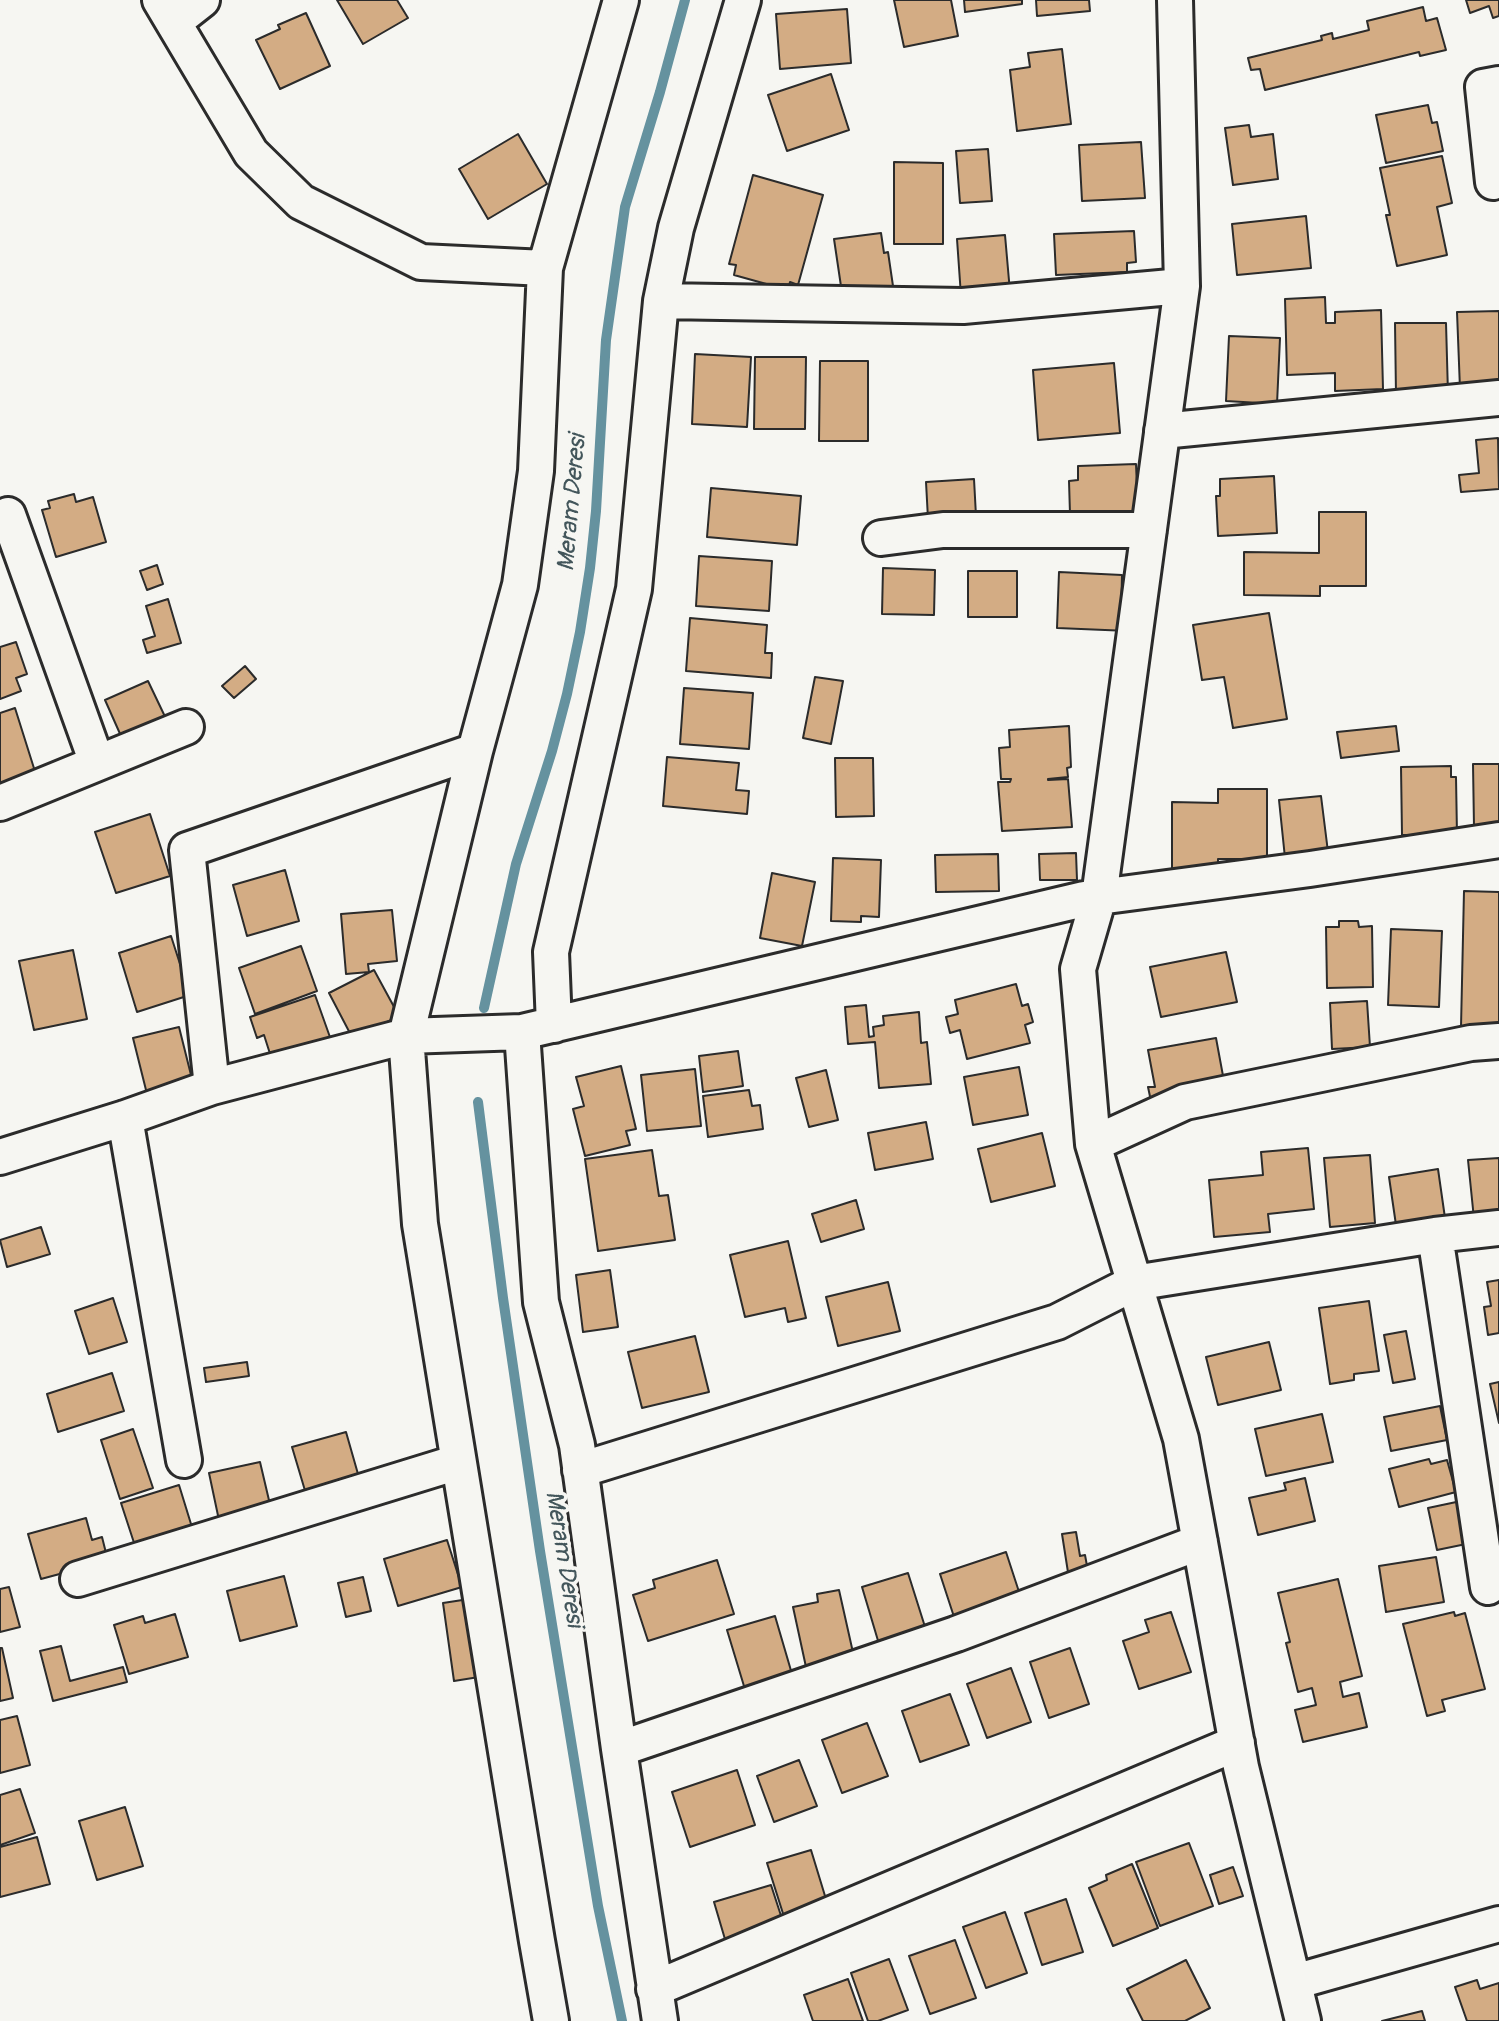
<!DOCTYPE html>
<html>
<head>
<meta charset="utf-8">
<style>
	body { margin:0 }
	canvas { display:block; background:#f6f6f2 }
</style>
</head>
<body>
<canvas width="1499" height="2021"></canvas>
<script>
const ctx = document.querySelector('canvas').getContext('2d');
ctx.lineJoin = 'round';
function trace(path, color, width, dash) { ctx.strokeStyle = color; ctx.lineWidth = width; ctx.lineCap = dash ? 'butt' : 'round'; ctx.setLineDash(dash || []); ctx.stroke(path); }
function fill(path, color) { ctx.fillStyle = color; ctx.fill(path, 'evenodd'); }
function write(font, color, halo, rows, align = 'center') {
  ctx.font = font + ' Pangolin,sans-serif'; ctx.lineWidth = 7; ctx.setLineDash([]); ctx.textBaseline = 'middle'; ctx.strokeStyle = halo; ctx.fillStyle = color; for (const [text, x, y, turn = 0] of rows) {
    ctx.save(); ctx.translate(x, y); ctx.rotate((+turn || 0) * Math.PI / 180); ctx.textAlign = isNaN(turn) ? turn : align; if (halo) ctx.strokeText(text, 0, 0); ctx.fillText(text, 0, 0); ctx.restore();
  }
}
trace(new Path2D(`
	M484,1008L516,864L552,751L567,694L580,632L590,568L596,511L606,340L625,207L660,92L685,0
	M478,1102L503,1298L540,1551L598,1906L622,2021`), '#65929f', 10);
const building = new Path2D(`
	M337,0H397L408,18L363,44Z
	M894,0H951L958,36L904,47Z
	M964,0H1022V4L965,12Z
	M1036,0H1089L1090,11L1037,16Z
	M1466,0H1499V16L1493,18L1489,6L1470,13Z
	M1423,7L1426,21L1437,18L1446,50L1420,56L1419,52L1265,90L1260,69L1251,70L1248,58L1322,40L1321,36L1332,33L1333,39L1369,30L1367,21Z
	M847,9L851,63L780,69L776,14Z
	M306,13L330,66L280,89L256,40L280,29L278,25Z
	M1062,49L1071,124L1017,131L1010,70L1030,67L1028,53Z
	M831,74L849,130L787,151L768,95Z
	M1428,105L1432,123L1437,122L1443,151L1386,163L1376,115Z
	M1249,125L1251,137L1273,134L1278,179L1233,185L1225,128Z
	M518,134L547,184L488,219L459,169Z
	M1141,142L1145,198L1082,201L1079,145Z
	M988,149L992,201L960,203L956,151Z
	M1442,156L1452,203L1437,207L1447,255L1397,266L1386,215H1390L1380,168Z
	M894,162L943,163V244H894Z
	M753,175L823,195L798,285L790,282L788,290L734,275L736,265L729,264Z
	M1306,216L1311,268L1237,275L1232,224Z
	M1134,231L1136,262L1127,263V272L1056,275L1054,234Z
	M881,233L884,253L888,252L893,286L842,293L834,239Z
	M1005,235L1010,292L961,296L957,239Z
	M1325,297L1326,323H1335V312L1381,310L1383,389L1335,391V373L1287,375L1285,299Z
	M1499,311V384L1460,389L1457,312Z
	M1395,323H1446L1448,394L1396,395Z
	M1229,336L1280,338L1277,404L1226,401Z
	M695,354L751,357L747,427L692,424Z
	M755,357H806L805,429H754Z
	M820,361H868V441H819Z
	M1114,363L1120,433L1038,440L1033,370Z
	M1498,438L1499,489L1461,492L1459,475L1479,473L1476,440Z
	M1136,464L1138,512L1070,514L1069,481L1078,480V466Z
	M1274,476L1277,533L1218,536L1216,496H1220V479Z
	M974,479L976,516L928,519L926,482Z
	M711,488L801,496L797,545L707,537Z
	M74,494L76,502L93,497L106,542L56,557L42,510L50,508L48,501Z
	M1319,512H1366V586H1320V596L1244,595V552L1319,553Z
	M699,556L772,561L769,611L696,606Z
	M157,565L163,584L147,590L140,571Z
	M883,568L935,570L934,615L882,614Z
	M968,571H1017V617H968Z
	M1059,572L1122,575L1121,618L1129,631L1057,628Z
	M168,599L181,643L147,653L143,640L155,636L146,606Z
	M1269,613L1287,719L1233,728L1224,677L1202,680L1193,625Z
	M690,618L767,625L765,653H772L771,678L686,671Z
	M16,642L27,674L16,678L21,691L0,699V647Z
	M245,666L256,679L234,698L222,686Z
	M815,677L843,681L831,744L803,738Z
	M148,681L169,725L125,745L105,700Z
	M684,688L753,693L749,749L680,744Z
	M15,708L38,781L0,792V713Z
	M1069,726L1071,767L1067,768L1068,777L1048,779V780L1068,779L1072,827L1002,831L998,782H1010L1011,779H1001L999,748L1010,747L1009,730Z
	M1396,726L1399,751L1341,758L1337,732Z
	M667,757L739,763L736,790L749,791L747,814L663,806Z
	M835,758H873L874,816L836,817Z
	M1473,764H1499V827H1474Z
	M1451,766V777H1456L1457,835H1402L1401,767Z
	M1218,789H1267V859H1218V871H1172V802L1218,803Z
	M1321,796L1328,852L1285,858L1279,800Z
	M150,814L170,876L116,893L95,832Z
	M1076,853L1077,880H1040L1039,854Z
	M998,854L999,891L936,892L935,855Z
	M833,858L881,860L879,917L861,916V922L831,921Z
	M285,870L299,921L247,936L233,885Z
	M772,873L815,882L802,946L760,938Z
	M1464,891L1499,892V1028L1461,1027Z
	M392,910L397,961L368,964L369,972L346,974L341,914Z
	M1339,921H1358L1359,927L1372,926L1373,987L1327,988L1326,927H1339Z
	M1391,929L1442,931L1439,1007L1388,1005Z
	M171,936L190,995L137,1012L119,953Z
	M301,946L317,991L255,1014L239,968Z
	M73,950L87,1019L34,1030L19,961Z
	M1226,952L1237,1002L1161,1017L1150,967Z
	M374,970L399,1016L353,1039L329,993Z
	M1016,984L1022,1006L1028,1004L1033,1022L1025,1025L1030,1043L967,1059L960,1030L950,1033L946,1017L958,1014L955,1000Z
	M315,995L331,1040L272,1060L264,1035L257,1038L250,1017Z
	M1367,1001L1370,1047L1332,1049L1330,1003Z
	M866,1005L869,1037L874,1036L873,1027L884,1025L883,1016L919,1012L921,1043L927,1042L931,1084L879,1088L875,1042L848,1044L845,1007Z
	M179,1027L193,1083L147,1094L133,1038Z
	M1216,1038L1226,1092L1152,1106L1148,1087H1155L1148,1050Z
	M738,1051L743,1086L703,1092L699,1056Z
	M621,1066L636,1129L626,1131L630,1145L585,1156L573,1109L584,1106L576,1077Z
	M1019,1067L1028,1115L973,1125L964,1077Z
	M695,1069L701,1126L647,1131L641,1075Z
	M826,1070L838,1120L809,1127L796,1078Z
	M749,1090L752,1106L760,1105L763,1129L708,1137L703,1096Z
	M926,1122L933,1159L875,1170L868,1133Z
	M1042,1133L1055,1186L991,1202L978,1149Z
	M1308,1148L1314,1209L1268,1214L1270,1232L1214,1237L1209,1180L1263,1175L1261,1152Z
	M652,1150L659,1196L668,1195L675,1240L598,1251L585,1159Z
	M1370,1155L1375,1223L1330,1227L1324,1158Z
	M1499,1158V1227L1474,1219L1468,1160Z
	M1438,1169L1445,1218L1396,1225L1389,1177Z
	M856,1200L864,1229L821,1242L812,1214Z
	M41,1227L50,1254L7,1267L0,1240Z
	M788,1241L806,1318L788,1322L785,1308L745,1317L730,1255Z
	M610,1270L618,1327L583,1332L576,1275Z
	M1499,1280V1333L1488,1335L1484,1307L1491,1306L1487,1282Z
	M888,1282L900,1331L838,1346L826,1297Z
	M113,1298L127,1342L89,1354L75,1311Z
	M1369,1301L1379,1371L1354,1374V1380L1330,1384L1319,1308Z
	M1406,1331L1415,1379L1393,1383L1384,1335Z
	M695,1336L709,1392L642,1408L628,1352Z
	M1269,1342L1281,1390L1218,1405L1206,1357Z
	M247,1362L249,1376L206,1382L204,1368Z
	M112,1373L124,1411L58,1432L47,1394Z
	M1499,1382V1423L1490,1384Z
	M1440,1406L1447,1440L1391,1451L1384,1417Z
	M1322,1414L1333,1462L1266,1476L1255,1429Z
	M133,1429L153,1488L120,1499L101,1440Z
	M346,1432L360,1481L309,1504L292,1447Z
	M1429,1459L1431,1464L1447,1460L1456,1492L1399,1507L1389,1469Z
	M260,1462L272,1513L220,1525L209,1473Z
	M1305,1478L1315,1521L1258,1535L1249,1498L1286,1490L1284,1483Z
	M179,1485L195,1537L138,1555L121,1503Z
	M1461,1501L1471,1543L1437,1550L1428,1508Z
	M86,1518L92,1540L102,1537L108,1561L41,1579L28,1534Z
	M1076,1532L1080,1556L1085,1555L1090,1582L1070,1585L1062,1534Z
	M447,1540L462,1587L398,1606L384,1559Z
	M1006,1552L1022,1601L956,1623L940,1574Z
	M1436,1557L1444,1602L1386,1612L1379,1566Z
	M717,1560L734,1614L648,1641L633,1595L655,1588L653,1580Z
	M908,1573L926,1630L879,1644L862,1587Z
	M284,1576L297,1626L240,1641L227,1591Z
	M363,1577L371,1611L346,1617L338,1583Z
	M1338,1579L1362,1676L1340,1682L1343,1697L1359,1693L1367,1727L1303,1742L1295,1710L1316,1705L1312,1688L1298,1692L1286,1643L1290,1642L1278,1593Z
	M9,1587L20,1627L0,1632V1589Z
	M839,1590L854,1657L806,1667L793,1607L818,1602L817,1594Z
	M469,1599L479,1677L454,1681L443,1603Z
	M1171,1612L1191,1672L1139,1689L1123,1641L1149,1632L1145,1620Z
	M1454,1612L1455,1616L1465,1613L1485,1689L1442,1700L1445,1711L1427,1716L1403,1624Z
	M175,1614L188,1657L129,1674L114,1625L143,1616L145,1623Z
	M775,1616L792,1674L747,1696L727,1630Z
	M61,1646L70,1681L123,1667L127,1682L53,1701L40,1651Z
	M0,1648H2L13,1698L0,1701Z
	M1070,1648L1089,1704L1049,1718L1030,1662Z
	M1011,1668L1031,1722L987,1738L967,1684Z
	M950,1694L969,1745L920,1762L902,1711Z
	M17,1716L30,1765L0,1773V1720Z
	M867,1723L888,1776L842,1793L822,1740Z
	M799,1760L817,1806L774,1822L757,1776Z
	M737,1770L755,1825L690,1847L672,1792Z
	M20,1789L35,1833L0,1845V1795Z
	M125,1807L143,1866L97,1880L79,1821Z
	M37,1837L50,1884L0,1897V1847Z
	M1189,1843L1213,1906L1160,1926L1136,1862Z
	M811,1850L829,1909L786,1923L767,1863Z
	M1132,1864L1158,1928L1113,1946L1089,1888L1107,1880L1106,1875Z
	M1233,1867L1243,1896L1219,1904L1210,1875Z
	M771,1885L785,1928L727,1946L714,1902Z
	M1066,1899L1083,1952L1042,1965L1025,1913Z
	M1005,1912L1027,1973L986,1988L963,1927Z
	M955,1940L976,1998L930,2014L909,1956Z
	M889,1959L908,2010L878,2021H868L851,1973Z
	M1186,1960L1210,2008L1185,2021H1143L1127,1989Z
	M848,1979L863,2021H813L804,1995Z
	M1477,1980L1480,1989L1499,1983V2021H1467L1455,1987Z
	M1422,2011L1425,2021H1382Z`);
fill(building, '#d3ac84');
trace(building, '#2b2b2b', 2);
const minor = new Path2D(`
	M160,0L251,153L301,202L421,262L545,268
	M1175,0L1182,286L1099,897L1078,969L1093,1144L1181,1439L1241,1767L1303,2021
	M174,22L202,0
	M1493,182L1483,87L1499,84
	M661,301L963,306L1182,286
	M1162,431L1499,398
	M8,515L97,763
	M881,538L943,530H1149
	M0,803L186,727
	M554,1025L551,952L634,589L661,301L676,228L743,0
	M522,1032L541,1302L577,1445L619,1749L660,2021
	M212,1087L187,850L475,751
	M125,1118L184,1460
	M1093,1144L1185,1102L1471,1043L1499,1041
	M0,1157L125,1118L212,1087L406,1036L522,1032L1084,899L1310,869L1499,840
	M1435,1235L1488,1587
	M580,1470L1057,1322L1134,1283L1435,1235L1499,1228
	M78,1579L458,1462
	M619,1749L956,1634L1200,1542
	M1294,1982L1499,1924
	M654,1989L1237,1743
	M551,2021L537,1941L420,1224L406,1036L475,751L520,585L536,471L545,268L621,0`);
trace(minor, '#2b2b2b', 40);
trace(minor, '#f6f6f2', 34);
write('italic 24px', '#43565b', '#f6f6f2', [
	["Meram Deresi",573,503,-85],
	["Meram Deresi",563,1559,81]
]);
</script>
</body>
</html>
